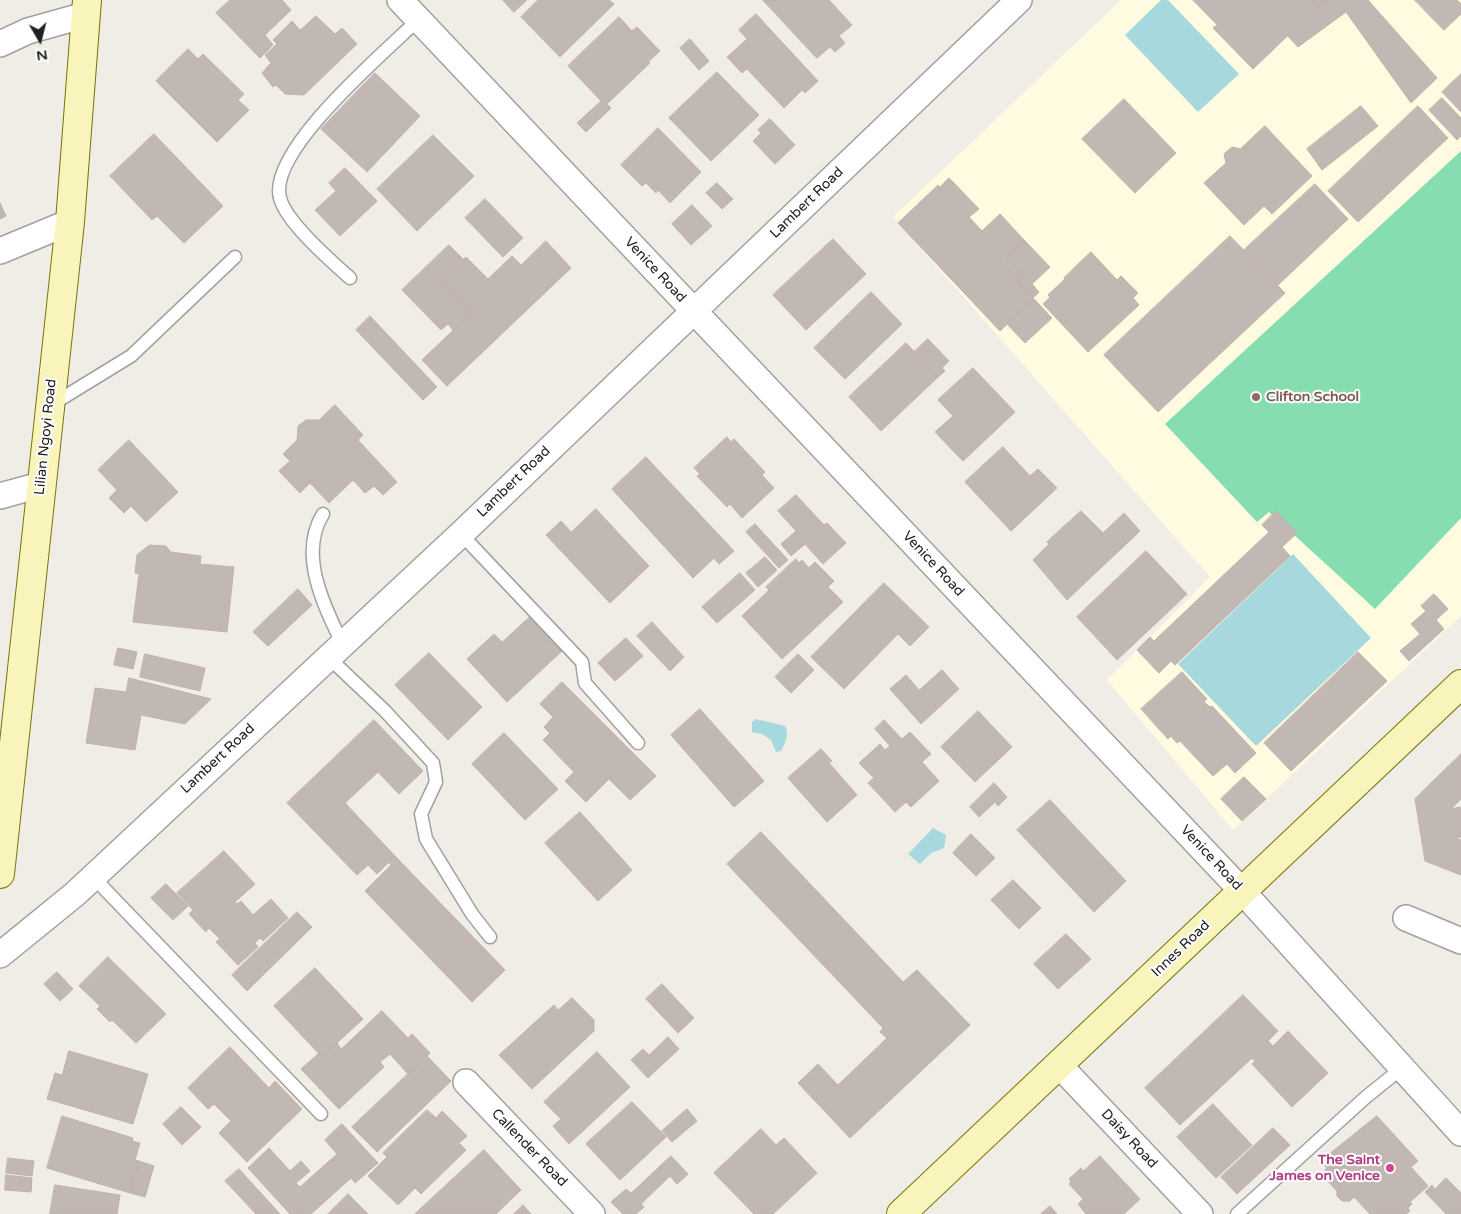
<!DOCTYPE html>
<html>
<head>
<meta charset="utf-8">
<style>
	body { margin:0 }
	#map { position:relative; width:1461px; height:1214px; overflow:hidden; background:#f0ece6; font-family:"Varela Round",sans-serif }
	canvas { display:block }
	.north { position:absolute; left:15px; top:15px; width:50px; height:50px; -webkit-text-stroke:4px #fff; paint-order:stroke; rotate:172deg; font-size:14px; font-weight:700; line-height:20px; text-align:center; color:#202020 }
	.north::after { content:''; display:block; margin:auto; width:18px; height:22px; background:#202020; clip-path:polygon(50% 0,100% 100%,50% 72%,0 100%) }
</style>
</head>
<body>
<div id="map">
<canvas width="1461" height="1214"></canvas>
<div class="north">N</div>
</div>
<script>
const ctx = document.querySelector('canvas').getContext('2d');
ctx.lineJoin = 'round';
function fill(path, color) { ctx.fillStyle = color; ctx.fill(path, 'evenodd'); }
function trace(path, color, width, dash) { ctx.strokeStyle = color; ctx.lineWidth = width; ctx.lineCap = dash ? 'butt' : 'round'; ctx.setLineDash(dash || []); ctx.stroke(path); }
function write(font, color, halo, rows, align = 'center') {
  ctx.font = font + ' "Varela Round",sans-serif'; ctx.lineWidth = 4; ctx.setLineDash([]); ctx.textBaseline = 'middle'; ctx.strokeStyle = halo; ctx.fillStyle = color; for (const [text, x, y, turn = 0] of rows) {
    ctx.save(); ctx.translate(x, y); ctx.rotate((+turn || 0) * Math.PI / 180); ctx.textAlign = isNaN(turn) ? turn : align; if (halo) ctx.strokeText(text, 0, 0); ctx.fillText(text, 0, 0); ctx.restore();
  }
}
fill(new Path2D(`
	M1121,0H1461V616L1233,830L1107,680L1210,577L893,217Z`), '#fffbe1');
fill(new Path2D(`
	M1461,151V518L1375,609L1269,512L1257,522L1165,424Z`), '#86deb0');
fill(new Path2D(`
	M1161,0H1168L1239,74L1198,112L1125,35Z
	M1293,554L1371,638L1256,746L1178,664Z
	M756,719L785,726C790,734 785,743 781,751L776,752L771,740L762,734L752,732V722Z
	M933,828L946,835L944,848L931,853L920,864L908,854Z`), '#a7d8dd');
const building = new Path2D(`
	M230,0H282L291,10L265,35L273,45L260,58L216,13Z
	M503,0H527L514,12Z
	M538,0H609L614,4L560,57L521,17Z
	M763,0H829L852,25L839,36L845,43L835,52L830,47L817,58Z
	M1193,0H1325L1253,69L1213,28L1217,25Z
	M1325,0H1368L1437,78L1411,103L1346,12L1298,47L1288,36Z
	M1415,0H1457L1461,4V14L1444,30Z
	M756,14L818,81L805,93L802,90L784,108L747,69L742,73L727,57L747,39L739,30Z
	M316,16L335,34L342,28L357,44L304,95L285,94L276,85L273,87L262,73L271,63L265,55L277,44L273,40L292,21L300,30Z
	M619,17L632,31L637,27L660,51L648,62L650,63L607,104L611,108L586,132L577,123L601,101L568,66Z
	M690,39L709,61L699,70L680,48Z
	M188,49L198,59L203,54L244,94L238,100L249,110L217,142L156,81Z
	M717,72L759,115L711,161L669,118Z
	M375,73L420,116L367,172L321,129Z
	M1461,74V112L1442,92Z
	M1442,98L1461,118V136L1457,140L1429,110Z
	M1124,99L1176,153L1135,193L1082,139Z
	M1361,106L1378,126L1322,170L1307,149Z
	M1418,106L1448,138L1358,222L1328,191Z
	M770,119L795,145L775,164L753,141L761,133L758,130Z
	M1265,126L1312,176L1272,214L1264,206L1244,225L1204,183L1226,163L1224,154L1232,147L1240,149Z
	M658,128L701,172L670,203L658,190L656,193L646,183L642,186L621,165Z
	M154,134L223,206L184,243L157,216L152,220L110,176Z
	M433,135L474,176L417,231L377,189Z
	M345,168L377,201L340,236L315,210L336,191L329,183Z
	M949,178L979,209L969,217L982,231L1000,214L1025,241L1007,258L1024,276L1018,282L1034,299L1000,331L898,223L938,185L940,187Z
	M717,183L733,199L722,209L706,193Z
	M1315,184L1348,219L1278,285L1244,250Z
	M485,199L523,238L503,257L465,218Z
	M0,203L6,216L0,219Z
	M692,205L712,226L691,245L672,224Z
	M1230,236L1285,293L1158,412L1104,355Z
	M833,239L866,274L806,330L773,295Z
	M546,241L571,268L447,386L422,360L472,312L441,280L466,257L488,279L512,256L521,265Z
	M1025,241L1050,267L1032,284L1039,292L1033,298L1018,282L1024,276L1007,258Z
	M449,245L464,260L441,280L472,312L453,330L448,324L441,330L402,290Z
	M1091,252L1117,280L1121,276L1138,293L1133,298L1139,305L1088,352L1043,304L1050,297L1048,295L1065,279L1064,278Z
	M871,292L902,324L845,379L814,348Z
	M1034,299L1052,318L1025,343L1007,324Z
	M370,316L437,387L423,400L356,330Z
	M928,339L949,361L942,368L945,371L938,377L914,352Z
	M906,343L938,377L881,431L849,397Z
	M973,368L1015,412L963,461L935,432L953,416L938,400Z
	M335,405L363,435L358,440L397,482L383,495L374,486L365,493L353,480L329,503L310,483L300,493L279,471L290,461L283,454L297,440L298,426L306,420H319Z
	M727,437L731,442L734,439L765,472L762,475L774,488L742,518L730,504L727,507L697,476L700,474L694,468Z
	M129,440L178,492L146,522L131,506L124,513L109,498L117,490L98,470Z
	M1003,447L1030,476L1038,469L1057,488L1011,531L965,482Z
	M646,457L734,551L719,564L714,558L693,578L612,489Z
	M796,495L824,525L827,523L846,543L823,564L805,544L791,556L781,544L796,531L778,511Z
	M596,509L649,566L610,603L546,535L561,521L571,532Z
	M1081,511L1103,533L1124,513L1140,531L1067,600L1033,560L1049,544L1047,542Z
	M1276,511L1297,533L1282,547L1290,556L1175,665L1171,661L1159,673L1137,650L1150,637L1154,641L1269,532L1262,525Z
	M755,524L788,560L779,568L746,532Z
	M150,545L166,546L171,552L201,556L200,564L234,567L227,632L133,622L139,574L135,573L137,555Z
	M1146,551L1187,594L1117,660L1077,617Z
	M765,557L777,570L758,587L746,573Z
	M796,559L799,563L802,560L809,568L815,562L834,581L828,587L843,602L782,659L742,616L769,590L766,587Z
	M740,573L755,590L717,623L702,607Z
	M884,583L929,627L910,646L898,634L844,689L811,657Z
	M298,589L312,605L268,646L253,632Z
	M1434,594L1448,609L1436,620L1444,629L1409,661L1400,651L1420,634L1411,624L1426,611L1421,606Z
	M531,616L563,650L507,702L467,659L494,634L502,642Z
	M652,622L684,657L670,671L637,636Z
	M626,638L643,656L615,681L598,663Z
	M118,648L137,652L133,669L114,665Z
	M1358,652L1387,681L1291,771L1264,743Z
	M429,653L482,707L448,740L395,685Z
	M145,654L205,668L200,691L140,677Z
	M798,654L814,670L791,693L775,677Z
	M942,670L959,689L921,724L890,689L906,675L919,690Z
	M1182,672L1207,699L1204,702L1210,707L1212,706L1256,753L1235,773L1227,764L1213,776L1180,741L1177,743L1171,736L1168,739L1141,709Z
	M129,678L211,699L185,724L141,715L135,750L86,743L95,688L126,692Z
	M562,682L656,776L630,800L609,779L586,802L565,781L574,772L543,740L550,733L544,727L553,717L540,704Z
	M700,709L764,781L734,807L671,735Z
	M978,711L1012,747L975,782L941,747Z
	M374,720L423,771L399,794L378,772L345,803L395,856L377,874L368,865L357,875L287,803Z
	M884,720L902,739L910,732L931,754L922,762L939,781L911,807L906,802L895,812L868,783L874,778L859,763L880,744L885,750L890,746L875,729Z
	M504,733L558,789L525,820L472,764Z
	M821,749L832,761L829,763L857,795L827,822L788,778Z
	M1461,754V799L1451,809L1460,807L1461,812V837L1455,838L1461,840V875L1425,861L1415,799Z
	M1244,777L1266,799L1242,821L1221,799Z
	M994,783L1007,797L998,806L995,802L979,817L970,807Z
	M1050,800L1126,881L1094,912L1017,830Z
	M580,812L632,870L598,901L545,843Z
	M761,832L903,982L917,970L970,1025L850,1138L798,1083L818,1064L838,1085L887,1038L880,1032L883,1028L727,864Z
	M971,834L995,858L976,876L953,853Z
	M224,851L255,884L235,902L237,904L241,901L253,915L271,899L288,918L263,941L260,938L255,943L258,947L238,965L216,942L220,939L209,928L206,932L189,914L193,910L177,893Z
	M395,856L505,970L472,1002L365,891L391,865L388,862Z
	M1013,880L1041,908L1019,929L991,900Z
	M166,884L188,906L173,920L151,898Z
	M297,912L312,927L247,991L232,975Z
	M1066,934L1091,959L1058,989L1034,964Z
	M108,957L166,1014L136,1043L112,1020L110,1022L97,1009L100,1006L79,986Z
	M315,968L363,1019L322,1057L274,1006Z
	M57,972L73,989L60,1001L44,984Z
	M662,984L694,1018L678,1033L646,999Z
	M1243,995L1278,1031L1268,1041L1273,1046L1288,1031L1328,1073L1292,1107L1252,1064L1255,1061L1252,1058L1180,1125L1145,1088Z
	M572,998L594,1020V1031L532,1089L499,1055L554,1005L558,1010Z
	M382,1011L408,1038L412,1034L430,1053L408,1074L390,1054L380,1062L384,1067L339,1109L301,1069L319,1053L322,1057L337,1043L341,1049Z
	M668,1037L679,1049L648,1078L631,1060L643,1049L649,1055Z
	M230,1047L269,1088L275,1081L302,1109L247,1162L219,1133L231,1121L214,1104L208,1109L188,1088Z
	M69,1051L148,1074L133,1124L47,1099L55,1073L62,1075Z
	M597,1052L630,1087L569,1144L553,1126L561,1119L544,1102Z
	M427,1056L451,1081L377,1152L352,1127Z
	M632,1102L666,1137L620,1180L586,1144Z
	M1213,1104L1252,1145L1216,1178L1177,1137Z
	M181,1107L201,1127L182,1145L163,1124Z
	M687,1109L697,1121L672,1142L662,1131Z
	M427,1110L436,1118L442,1111L467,1136L459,1143L466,1150L421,1194L415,1188L398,1205L368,1176L387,1157L383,1153Z
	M62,1116L133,1138L132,1141L140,1143L135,1160L139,1161L130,1193L47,1168Z
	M1377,1116L1418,1161L1411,1167L1428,1186L1410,1202L1412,1204L1408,1208L1410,1211L1406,1214H1370L1354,1197L1350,1201H1342L1337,1196V1191L1321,1174L1327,1168L1321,1161Z
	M342,1124L378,1163L355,1183L351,1178L311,1214H290L248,1168L269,1148L290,1171L301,1161L310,1171L296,1183L300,1187L337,1154L325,1140Z
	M1273,1128L1290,1145L1237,1194L1221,1177Z
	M761,1129L776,1145L784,1138L817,1173L773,1214H754L714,1173Z
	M484,1150L521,1190L496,1214H415Z
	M671,1156L688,1174L677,1184L670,1176L641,1204L644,1207L636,1214H623L611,1202L626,1189L631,1193Z
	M1100,1156L1140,1199L1124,1214H1086L1078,1204L1083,1199L1069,1184L1071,1182L1069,1179L1081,1168L1083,1171Z
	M8,1158L34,1161L32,1176L6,1173Z
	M139,1161L154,1166L145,1197L130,1193Z
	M239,1169L280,1214H256L225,1181Z
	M6,1175L32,1178L31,1192L5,1190Z
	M1446,1178L1461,1193V1214H1446L1425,1192L1432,1185L1435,1189Z
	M55,1185L120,1195L117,1214H50Z
	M348,1194L368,1214H328Z
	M523,1205L531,1214H514Z
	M1050,1206L1057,1214H1041Z`);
fill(building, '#c1b7b3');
trace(building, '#c2b1a9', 1);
const lane = new Path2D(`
	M350,278C331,261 286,222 280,198C267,151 386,51 419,19
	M51,405L131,356L235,257
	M323,514C298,554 324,606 342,643
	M461,534L582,662L585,683L638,743
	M327,656L385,711L433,763L436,782L421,814L426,839L472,914L490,937
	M93,877L321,1114
	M1237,1214L1366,1097L1402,1068`);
const street = new Path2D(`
	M400,0L1242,891L1461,1133
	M0,44L28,31L85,15
	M0,251L70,222
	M0,496L40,485
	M1406,918L1461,941
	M0,955L75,894L461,534L1019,0
	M1059,1065L1200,1214
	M466,1082L592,1214`);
const secondary = new Path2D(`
	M0,874L70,222L87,0
	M901,1214L1461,684`);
trace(lane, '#a1a1a1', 15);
trace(street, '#a1a1a1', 28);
trace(secondary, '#777506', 30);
trace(lane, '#fff', 12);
trace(street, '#fff', 25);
trace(secondary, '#f9f4bc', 28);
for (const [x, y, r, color] of [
	[1256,397,5,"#8d6e63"],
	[1390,1168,5,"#d1479c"]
]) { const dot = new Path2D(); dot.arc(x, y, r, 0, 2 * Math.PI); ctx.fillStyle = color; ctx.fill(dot); trace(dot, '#fff', 2); }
write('14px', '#202020', '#fff', [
	["Lambert Road",807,203,-44],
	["Venice Road",655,270,47],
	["Lilian Ngoyi Road",46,437,-84],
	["Lambert Road",514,482,-44],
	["Venice Road",933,564,47],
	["Lambert Road",218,759,-43],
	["Venice Road",1211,858,47],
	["Innes Road",1181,949,-44],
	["Daisy Road",1129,1139,47],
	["Callender Road",529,1148,46]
]);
write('bold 14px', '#785e54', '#fff', [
	["Clifton School",1266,397]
], 'left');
write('bold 14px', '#b23c85', '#fff', [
	["The Saint",1380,1160],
	["James on Venice",1380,1176]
], 'right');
</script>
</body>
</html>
